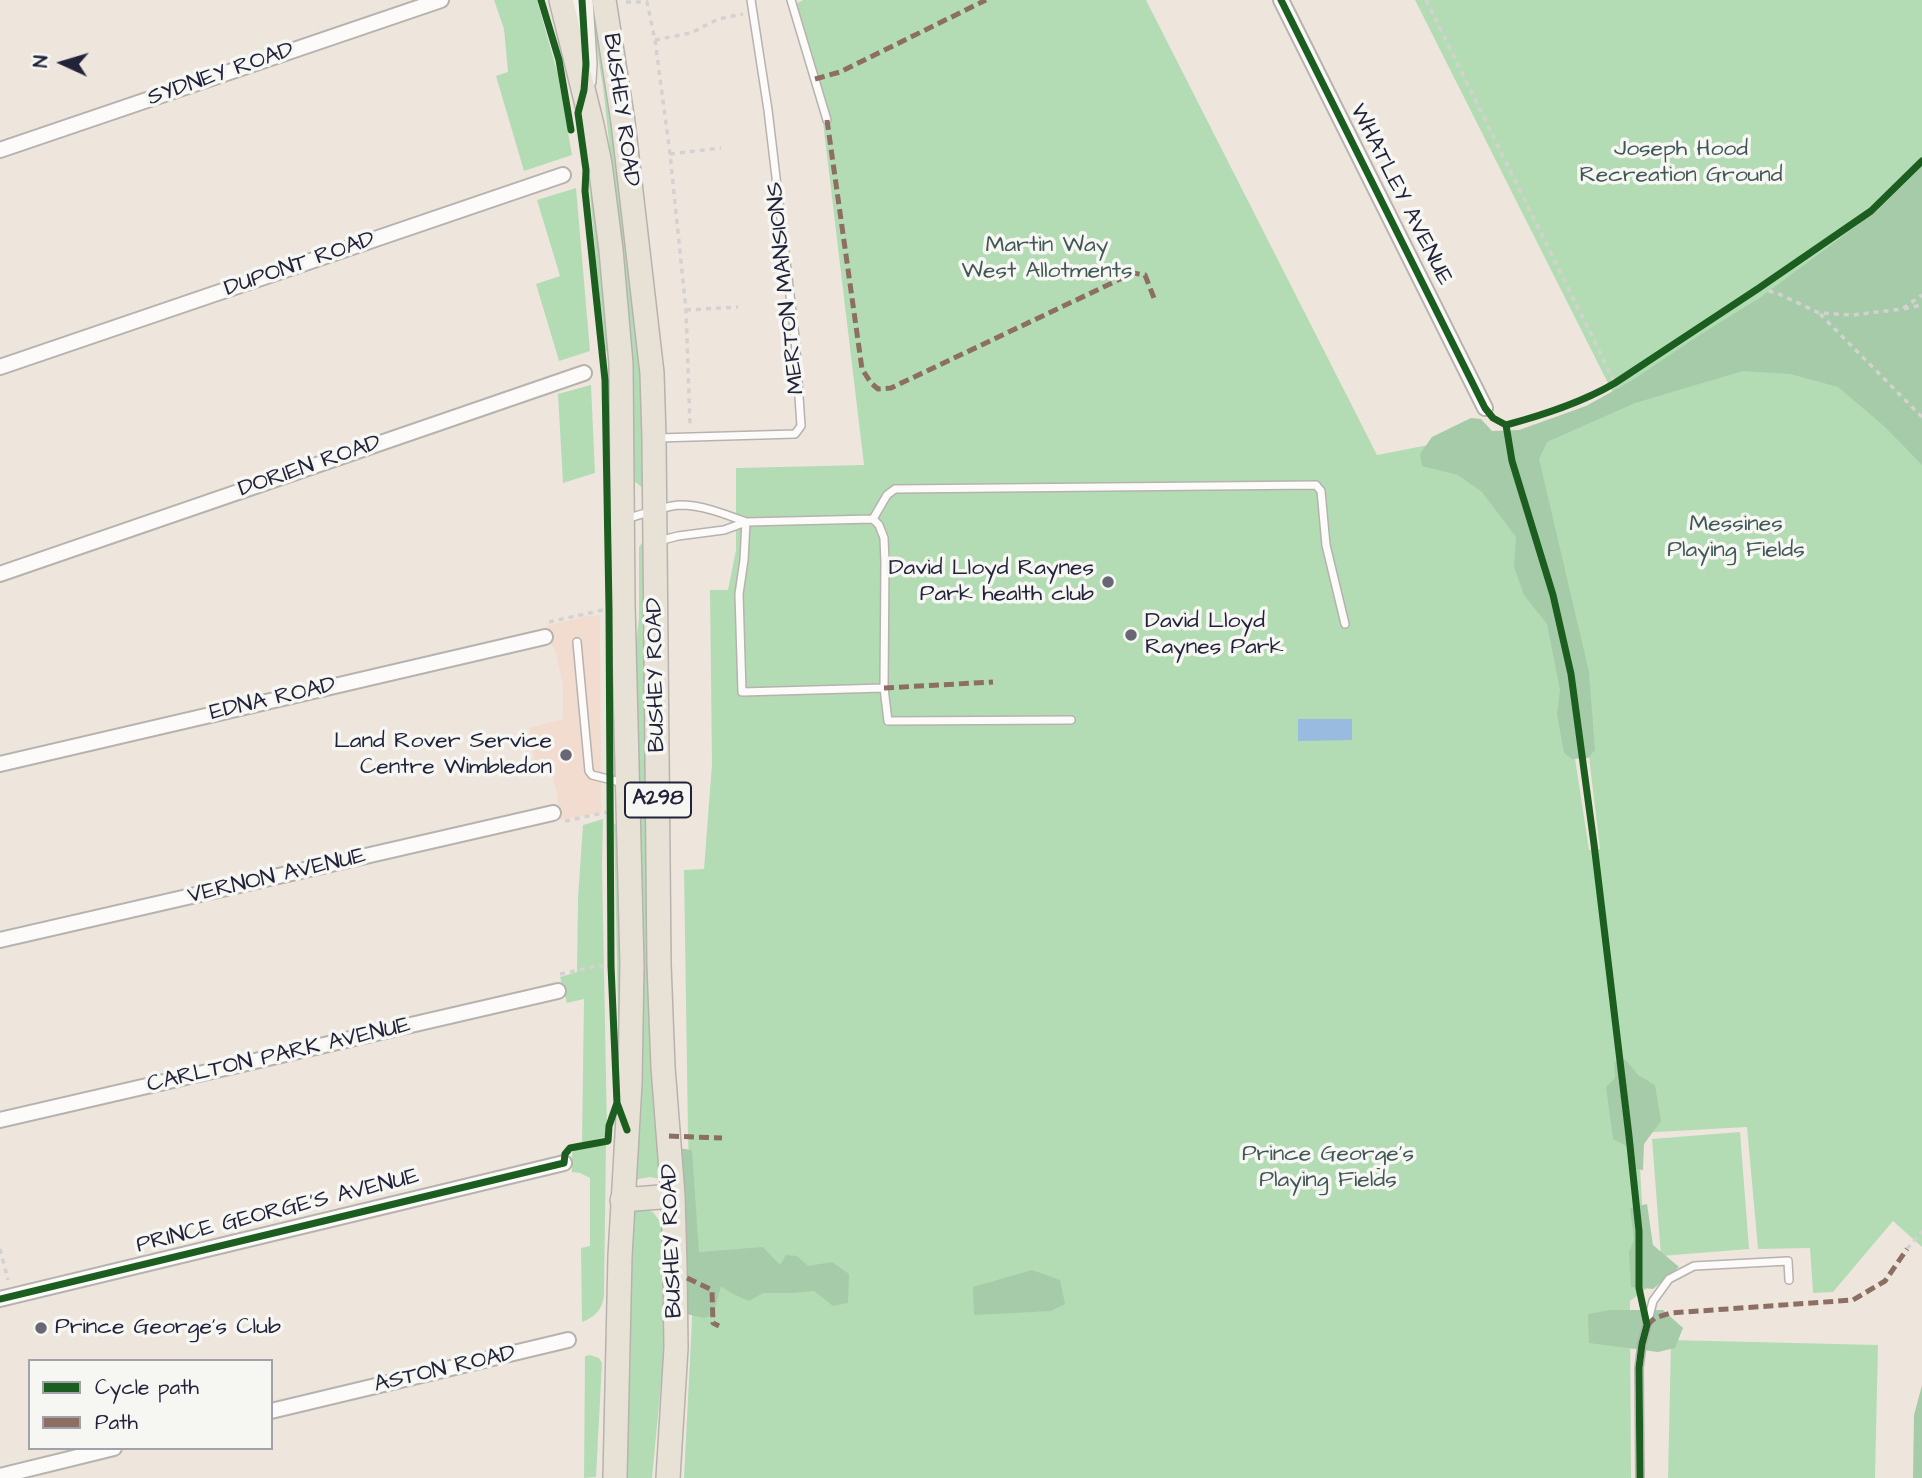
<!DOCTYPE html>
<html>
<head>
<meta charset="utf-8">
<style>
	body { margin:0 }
	#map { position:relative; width:1922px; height:1478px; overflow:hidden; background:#eee6dd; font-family:"Architects Daughter",sans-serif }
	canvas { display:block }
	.legend { position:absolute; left:28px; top:1359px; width:245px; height:91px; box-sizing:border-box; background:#f6f6f2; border:2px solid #a1a1a9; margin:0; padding:9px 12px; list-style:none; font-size:21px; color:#22223b }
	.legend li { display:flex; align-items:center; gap:14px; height:35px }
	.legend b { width:35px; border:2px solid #a1a1a9 }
	.north { position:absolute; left:28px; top:28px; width:70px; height:70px; -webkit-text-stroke:5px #f6f6f2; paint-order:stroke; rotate:274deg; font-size:19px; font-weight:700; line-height:28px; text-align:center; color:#22223b }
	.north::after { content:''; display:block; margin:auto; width:24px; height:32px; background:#22223b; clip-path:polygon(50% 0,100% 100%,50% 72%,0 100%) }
</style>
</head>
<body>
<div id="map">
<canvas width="1922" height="1478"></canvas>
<ul class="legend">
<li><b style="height:9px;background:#1b5e20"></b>Cycle path</li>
<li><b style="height:9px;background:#8d6e63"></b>Path</li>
</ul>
<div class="north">N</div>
</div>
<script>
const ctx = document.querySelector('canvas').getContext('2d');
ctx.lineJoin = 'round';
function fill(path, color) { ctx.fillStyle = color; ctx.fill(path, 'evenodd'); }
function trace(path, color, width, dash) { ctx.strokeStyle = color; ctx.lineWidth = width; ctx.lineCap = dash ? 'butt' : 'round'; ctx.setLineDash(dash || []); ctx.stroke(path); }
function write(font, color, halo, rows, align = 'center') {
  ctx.font = font + ' "Architects Daughter",sans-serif'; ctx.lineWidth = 7; ctx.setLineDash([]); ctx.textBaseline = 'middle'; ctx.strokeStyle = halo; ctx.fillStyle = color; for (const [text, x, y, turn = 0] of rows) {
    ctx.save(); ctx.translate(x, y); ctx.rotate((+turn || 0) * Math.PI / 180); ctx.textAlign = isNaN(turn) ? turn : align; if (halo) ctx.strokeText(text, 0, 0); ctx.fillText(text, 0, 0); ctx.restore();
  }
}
fill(new Path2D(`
	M600,615L601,812L560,820L557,794L550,764H535L529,728L563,719V685L555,650L553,648L546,626L588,616Z`), '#f2dbcf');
fill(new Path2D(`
	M494,0H537L558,75L572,155L524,171L496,76L508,72L504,29Z
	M589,0H594L618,175L639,361L644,489L634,481L630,473L621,248L603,87Z
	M803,0H1146L1377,455L1490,433L1535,560L1563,680L1589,850L1600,849L1578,665L1516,435L1614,395L1415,0H1922V1247L1893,1221L1833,1292L1813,1293L1810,1248L1758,1249L1747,1127L1638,1133L1647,1288L1630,1301L1631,1478H684L694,1280L688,1136L684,870L704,869L712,764L710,590H728L736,550V468L864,465L823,122L789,8Z
	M589,182H595L609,351H604Z
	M576,188L590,351L559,361L536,284L560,276L537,200Z
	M591,385L595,473L563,483L558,394Z
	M647,535L652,1058L660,1179L650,1177L633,1180L642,1064L634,660L639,618V547Z
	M603,819L602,864L607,1130L605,1137L582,1143L584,999L567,1003L560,977L577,972L578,898L583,825Z
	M614,823L621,830L625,959L620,1100Z
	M1740,1132L1749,1249L1661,1256L1652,1139Z
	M606,1144L604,1296C602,1310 595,1317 582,1322L581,1248L590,1246V1178L580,1173L572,1172V1153L576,1148Z
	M640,1209L653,1212L661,1223L663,1231V1363L652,1478H626L631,1346V1218L634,1213Z
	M1671,1340L1878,1345L1875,1478H1668Z
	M590,1355L599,1358L602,1363L596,1477L584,1478L585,1356Z`), '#b4dcb4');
fill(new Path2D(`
	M1922,166V465L1884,426L1838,387L1790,374L1743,371L1635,403L1547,442L1539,459L1589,672L1595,750L1588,758L1572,759L1564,753L1557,714L1560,690L1547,624L1524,595L1514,567L1516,537L1482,492L1458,475L1422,466L1420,454L1432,437L1471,418L1481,419L1492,431L1519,430L1586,406L1631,381L1695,338L1761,297L1878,210Z
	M1625,1059L1638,1075L1655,1085L1661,1121L1644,1144L1643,1170L1636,1169L1634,1150L1613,1139L1606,1087L1615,1078L1614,1063Z
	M677,1148L692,1150L699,1252L763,1247L780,1265L786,1255L797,1256L808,1266L832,1262L849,1274L848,1303L833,1306L814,1291L793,1293H763L749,1301L731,1293L721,1286L713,1315L704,1318L682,1313Z
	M1647,1204L1653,1245L1679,1267L1653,1289L1631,1287L1629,1252L1634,1240L1630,1208Z
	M1032,1270L1060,1280L1065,1304L1051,1311L974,1315L973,1287Z
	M1611,1310H1663L1683,1328L1675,1348L1658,1352L1589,1343L1588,1314Z
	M1922,1385V1478H1913L1914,1415Z`), '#a6cba8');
fill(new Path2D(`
	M1298,719H1352V740L1298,741Z`), '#9abbe0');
const service = new Path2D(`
	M791,0L827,120
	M658,438L795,434L801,426L795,337L768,110L751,0
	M625,519C641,515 664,506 680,505C702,505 725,514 746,522
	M873,519L887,495L895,489L1316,485L1321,491L1326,545L1345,624
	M746,522L744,560L739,594L742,692L884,688
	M659,541L678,536L724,530L746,522L873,519L879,525L884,538L885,562L884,688L888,721L1071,720
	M577,642L589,771L592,775L624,783
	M1640,1478L1639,1368L1642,1344L1653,1301L1669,1279L1694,1266L1788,1261L1789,1280`);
const minor = new Path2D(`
	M1281,0L1485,408
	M0,150L441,0
	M0,367L563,175
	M0,574L584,373
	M0,764L545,637
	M0,940L553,813
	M0,1120L558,991
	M0,1299L564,1163
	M271,1411L568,1340
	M0,1476L114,1448`);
const secondary = new Path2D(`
	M582,0L586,64L585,81`);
const primary = new Path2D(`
	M561,0L592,125L600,164L611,250L621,364L623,604L632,965L630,1083L620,1256L615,1478
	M604,0L623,122L652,373L654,438L659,964L663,1067L673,1196L675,1268L676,1348L668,1478
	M622,1200L673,1196`);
trace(service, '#b6b2ae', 10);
trace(minor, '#b6b2ae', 18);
trace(secondary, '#b6b2ae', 24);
trace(primary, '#b6b2ae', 26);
trace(new Path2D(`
	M1426,0L1615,383
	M626,2H647L655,40L670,154L686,310L690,425
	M655,40L691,33L718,19L743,14
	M670,154L721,148
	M1759,288L1779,294L1819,313L1853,315L1902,309L1922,295
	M1904,309L1922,305
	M686,310L738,307
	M1820,314L1922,417
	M549,622L603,610
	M565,821L608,812
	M560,974L597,966H609
	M569,1148L606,1141
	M0,1249L8,1280
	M1907,1249L1922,1231`), '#d4d2d1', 3.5, [5, 5]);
trace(service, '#fcfbfa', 7);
trace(minor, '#fcfbfa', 14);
trace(secondary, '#f5f1eb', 21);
trace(primary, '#e8e2d6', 23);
trace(new Path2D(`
	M815,79L840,72L986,0
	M827,120L862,369L871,383L878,389L891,388L1133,273L1145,275L1154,298
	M884,688L993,682
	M669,1136L722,1138
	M687,1278L712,1290L713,1323L719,1326
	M1647,1325L1655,1318L1671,1313L1853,1300L1885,1281L1907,1249`), '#8d6e63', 5, [10, 5]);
trace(new Path2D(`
	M541,0L559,60L571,130
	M582,0L586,64L584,90L578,113L586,170L585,191L605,380L609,609L611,966L617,1103L627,1130
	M1281,0L1485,408L1493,418L1506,425C1543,415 1581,403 1615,383L1759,288L1871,211L1922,161
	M1506,425L1512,461L1553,595L1571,674L1594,844L1629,1136L1639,1231V1288L1647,1325L1642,1344L1639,1368L1640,1478
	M0,1299L564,1163L565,1154L570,1148L608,1141L609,1126L617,1103`), '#1b5e20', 7);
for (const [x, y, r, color] of [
	[1108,582,7,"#696774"],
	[1131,635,7,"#696774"],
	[566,755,7,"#696774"],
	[41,1328,7,"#696774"]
]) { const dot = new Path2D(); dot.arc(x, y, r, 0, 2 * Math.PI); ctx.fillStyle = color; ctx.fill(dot); trace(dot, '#f6f6f2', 2.5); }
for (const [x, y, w] of [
	[658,800,66]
]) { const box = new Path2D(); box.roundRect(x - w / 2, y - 17.5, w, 35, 5); ctx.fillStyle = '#f6f6f2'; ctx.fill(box); trace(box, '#22223b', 2); }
write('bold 21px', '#22223b', null, [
	["A298",658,800]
]);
write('23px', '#22223b', '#f6f6f2', [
	["SYDNEY ROAD",221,75,-19],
	["BUSHEY ROAD",620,110,82],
	["WHATLEY AVENUE",1400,195,63],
	["DUPONT ROAD",300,265,-19],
	["MERTON MANSIONS",787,288,-96],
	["DORIEN ROAD",310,467,-19],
	["BUSHEY ROAD",657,675,-91],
	["EDNA ROAD",273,700,-13],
	["VERNON AVENUE",277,877,-13],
	["CARLTON PARK AVENUE",279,1056,-13],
	["PRINCE GEORGE'S AVENUE",278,1212,-14],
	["BUSHEY ROAD",673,1241,-92],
	["ASTON ROAD",445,1370,-13]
]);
write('23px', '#3f5755', '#f6f6f2', [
	["Joseph Hood",1681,150],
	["Recreation Ground",1681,176],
	["Martin Way",1047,246],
	["West Allotments",1047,272],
	["Messines",1736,525],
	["Playing Fields",1736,551],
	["Prince George's",1328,1155],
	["Playing Fields",1328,1181]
]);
write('23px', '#22223b', '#f6f6f2', [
	["David Lloyd Raynes",1094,569],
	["Park health club",1094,595],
	["David Lloyd",1145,622,"left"],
	["Raynes Park",1145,648,"left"],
	["Land Rover Service",552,742],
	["Centre Wimbledon",552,768],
	["Prince George's Club",55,1328,"left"]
], 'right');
</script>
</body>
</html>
